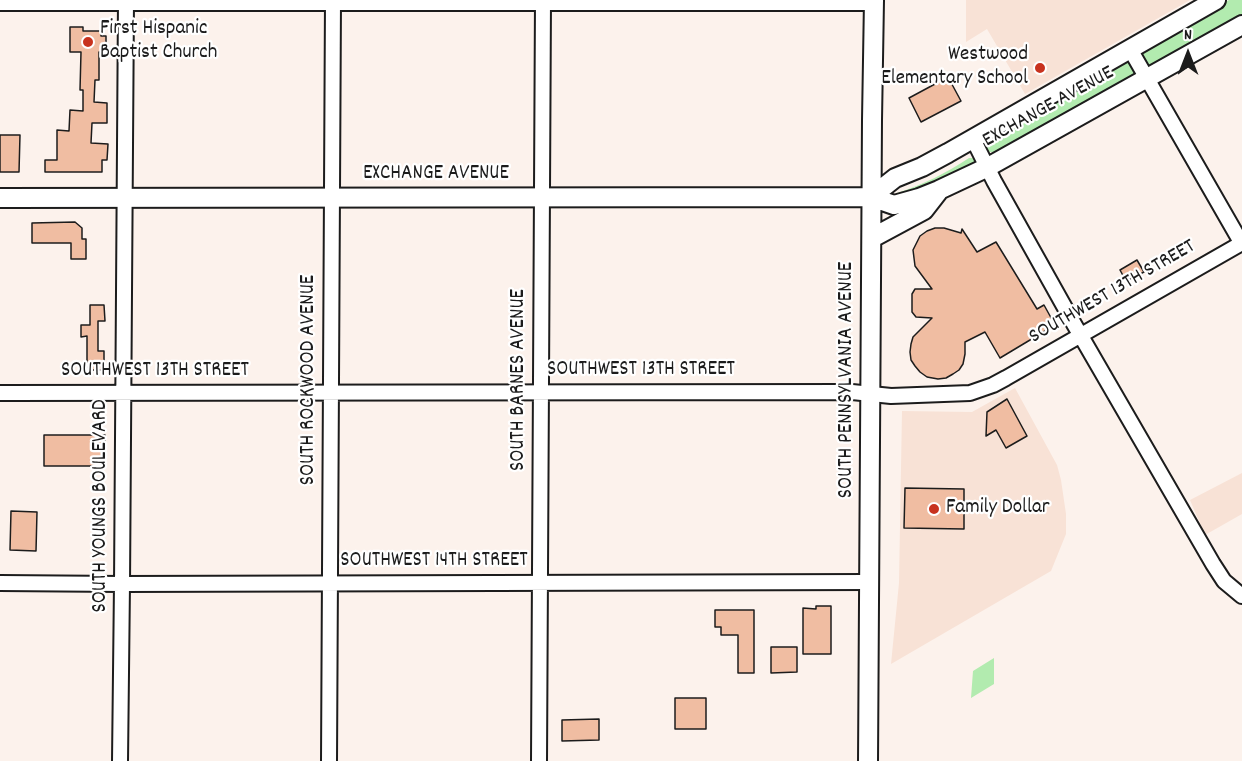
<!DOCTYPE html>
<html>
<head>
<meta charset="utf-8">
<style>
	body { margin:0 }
	#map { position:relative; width:1242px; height:761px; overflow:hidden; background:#fcf2ec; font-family:Dekko,sans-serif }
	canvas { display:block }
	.north { position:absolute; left:1158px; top:24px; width:60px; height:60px; -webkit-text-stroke:4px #fff; paint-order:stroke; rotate:0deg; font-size:16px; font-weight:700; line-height:24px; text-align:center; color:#1c1c1c }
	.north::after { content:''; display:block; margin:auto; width:21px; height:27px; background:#1c1c1c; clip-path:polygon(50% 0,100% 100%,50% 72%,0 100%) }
</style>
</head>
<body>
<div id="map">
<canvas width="1242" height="761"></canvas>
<div class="north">N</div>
</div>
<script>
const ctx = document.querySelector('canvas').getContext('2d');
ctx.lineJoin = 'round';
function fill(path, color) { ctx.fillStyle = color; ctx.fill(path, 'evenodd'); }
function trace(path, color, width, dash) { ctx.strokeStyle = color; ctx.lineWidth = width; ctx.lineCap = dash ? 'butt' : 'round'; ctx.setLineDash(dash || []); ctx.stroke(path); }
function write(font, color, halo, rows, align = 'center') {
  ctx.font = font + ' Dekko,sans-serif'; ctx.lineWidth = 4.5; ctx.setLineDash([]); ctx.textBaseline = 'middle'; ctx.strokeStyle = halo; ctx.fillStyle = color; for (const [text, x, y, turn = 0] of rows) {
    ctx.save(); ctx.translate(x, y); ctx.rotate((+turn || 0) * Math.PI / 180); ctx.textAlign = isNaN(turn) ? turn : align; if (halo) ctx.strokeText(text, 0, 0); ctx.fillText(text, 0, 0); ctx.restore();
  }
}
fill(new Path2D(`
	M966,0H1190L1025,94L987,29L966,42Z
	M1015,388L1057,465L1061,480L1066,514V534L1051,571L891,664L899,583L902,411L972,412Z
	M1242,473V514L1205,535L1190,500Z`), '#f8e2d6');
fill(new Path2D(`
	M1229,0H1242V18L1150,68L1141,52L1142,50Z
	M1128,58L1138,76L1000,152H990L985,150L992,138Z
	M969,158H974L975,164L942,182L897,195V193C923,185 946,173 969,158Z
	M994,658V684L971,698L973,671Z`), '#b2ebaf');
const building = new Path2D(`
	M70,27H83V31H101V36H106V48H101V52H99V80H95L94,102L107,103V123H92L91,143L108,144L107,160H102V172H45V160H57V130L69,131L70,110L83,111V90H80L81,52H70Z
	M948,77L961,101L921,122L909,98Z
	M0,135H20L19,172H0Z
	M75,222L82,228V239H86V259H71V243H32V223Z
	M935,228H944L961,233L962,229L977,252L996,242L1037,309L1044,305L1055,325L1000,358L985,332L965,342V354L963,364L959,370L953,374L946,378L938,379L927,377L920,372L915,366L911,360L910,352L911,344L913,337L932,318L916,317L912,312V294L915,289H932L915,266L913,250L920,236L927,231Z
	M1137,260L1144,272L1126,281L1120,270Z
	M90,305H104L105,321H98V351H104V370H87V336L81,337V325H90Z
	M1007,399L1027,436L1006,448L996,430L986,436L987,412Z
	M44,435H105V466H44Z
	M905,488L964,489V529L904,528Z
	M11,511L37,512L36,551L10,550Z
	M816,606H831V654H803V608L816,609Z
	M715,610H754V673H738V635H721V627H715Z
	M771,647H797V672L771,673Z
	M675,698H706V729H675Z
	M599,719V740L562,741V720Z`);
fill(building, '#f0bda2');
trace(building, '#1c1c1c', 1.5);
const street = new Path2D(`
	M0,3H874
	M1130,49L1242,244
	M973,139L994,181L1074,324L1213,564L1224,581L1242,596
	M0,393L852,392L891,396L970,393L993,385L1006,378L1242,243
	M0,583L122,584L869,582
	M120,761L122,584L126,0
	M329,761L333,0
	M539,761L543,0`);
const secondary = new Path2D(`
	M871,197L895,178L922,167L948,153L1216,0
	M0,198L871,197L894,205L919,198L939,190L988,167L1242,25
	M872,238L924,210L938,192
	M868,761L872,120L874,0`);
trace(street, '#1c1c1c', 18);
trace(secondary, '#1c1c1c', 22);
trace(street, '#fff', 14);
trace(secondary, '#fff', 18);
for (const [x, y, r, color] of [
	[88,42,6,"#c8321e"],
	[1040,68,6,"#c8321e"],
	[934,509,6,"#c8321e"]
]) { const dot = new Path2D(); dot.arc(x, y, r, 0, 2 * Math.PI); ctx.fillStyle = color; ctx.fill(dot); trace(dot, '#fff', 2); }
write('21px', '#1c1c1c', '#fff', [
	["First Hispanic",100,30],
	["Baptist Church",100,54],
	["Westwood",1028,56,"right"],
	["Elementary School",1028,80,"right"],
	["Family Dollar",946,509]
], 'left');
write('21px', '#1c1c1c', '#fff', [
	["EXCHANGE AVENUE",1049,108,-29],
	["EXCHANGE AVENUE",436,175],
	["SOUTHWEST 13TH STREET",1113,293,-30],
	["SOUTHWEST 13TH STREET",641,371],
	["SOUTHWEST 13TH STREET",155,372],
	["SOUTH ROCKWOOD AVENUE",310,380,-90],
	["SOUTH BARNES AVENUE",520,380,-90],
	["SOUTH PENNSYLVANIA AVENUE",848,380,-90],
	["SOUTH YOUNGS BOULEVARD",102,506,-90],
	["SOUTHWEST 14TH STREET",434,562]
]);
</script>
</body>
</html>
